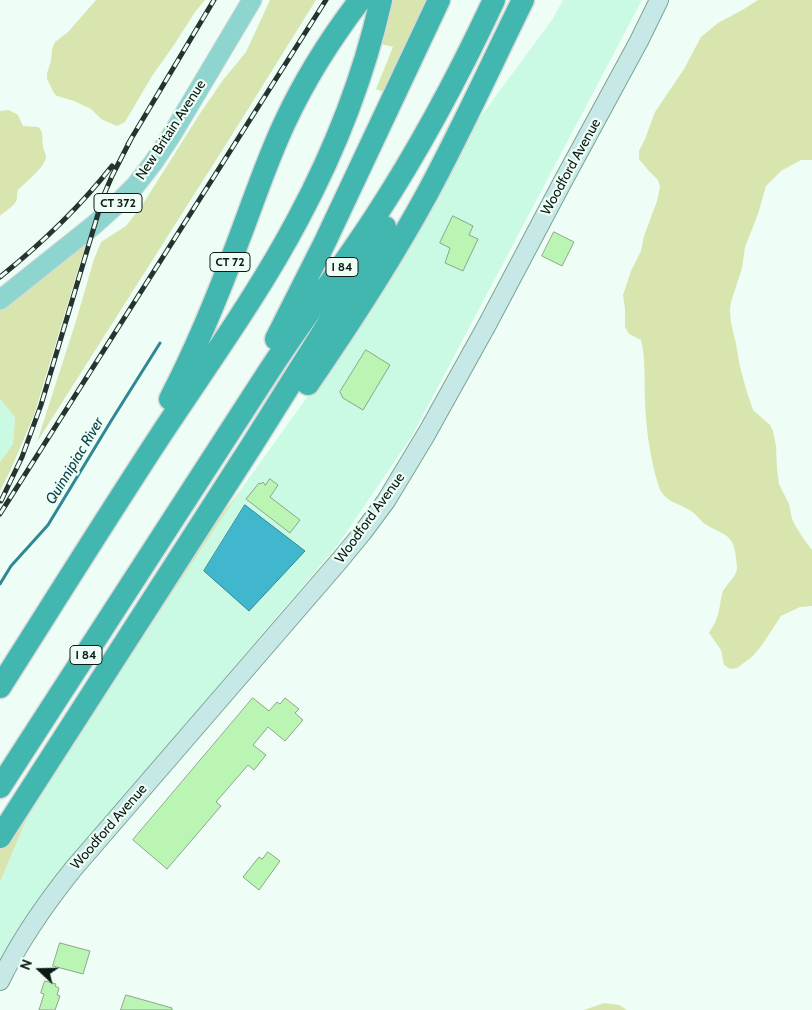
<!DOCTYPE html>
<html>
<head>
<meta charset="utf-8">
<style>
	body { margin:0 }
	#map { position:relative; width:812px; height:1010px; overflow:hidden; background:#eefef6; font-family:Cabin,sans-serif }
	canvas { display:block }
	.north { position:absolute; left:15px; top:945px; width:50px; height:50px; -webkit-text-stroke:4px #eefef6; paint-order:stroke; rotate:291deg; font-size:14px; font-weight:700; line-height:20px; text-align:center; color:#0b1a14 }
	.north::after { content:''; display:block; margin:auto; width:18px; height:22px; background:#0b1a14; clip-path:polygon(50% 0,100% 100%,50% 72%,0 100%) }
</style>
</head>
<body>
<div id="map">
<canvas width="812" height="1010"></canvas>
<div class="north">N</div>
</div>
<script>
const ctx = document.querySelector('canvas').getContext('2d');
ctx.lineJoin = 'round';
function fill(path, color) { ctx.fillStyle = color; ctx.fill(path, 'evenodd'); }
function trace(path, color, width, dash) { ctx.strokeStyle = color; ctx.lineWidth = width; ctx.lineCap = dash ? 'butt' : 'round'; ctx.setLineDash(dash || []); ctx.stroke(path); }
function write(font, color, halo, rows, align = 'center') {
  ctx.font = font + ' Cabin,sans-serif'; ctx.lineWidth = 4.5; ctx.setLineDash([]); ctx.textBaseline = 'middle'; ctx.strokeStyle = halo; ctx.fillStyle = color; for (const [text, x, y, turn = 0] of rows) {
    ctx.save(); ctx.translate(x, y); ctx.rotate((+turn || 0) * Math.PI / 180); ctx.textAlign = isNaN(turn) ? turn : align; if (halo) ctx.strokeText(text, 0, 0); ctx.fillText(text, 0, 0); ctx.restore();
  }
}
fill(new Path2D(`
	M563,0H642L412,436L337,546L46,888L0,973V882L27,818L139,643L242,488L363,319L470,131L552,20Z
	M0,399L15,417L13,444L0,462Z`), '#cafae4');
fill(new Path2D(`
	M96,0H205L195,12L174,45L152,76L125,122L117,126L101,119L91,109L74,101L57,96L54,93L47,79V73L51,61L52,49L55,42L68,32Z
	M270,0H316L230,138L37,442L76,321L94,259L101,242L126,226L141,207L199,115L223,80L246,52Z
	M392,0H428L386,93L376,89L393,47L381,44Z
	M758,0H812V160H801L781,171L766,186L758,214L745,247L742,268L731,302L730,309L731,323L736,344L740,367L746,389L753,410L770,425L773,431L776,446L777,469L779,484L789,504L792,519L795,525L803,538L812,550V606L800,607L781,616L762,645L753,656L737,668L730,669L724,665L721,650L709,633C711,629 715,624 716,620C720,611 720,602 722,594C724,585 736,579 737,568C737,565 736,560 736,557C733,532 722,535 705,524C700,520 696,514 691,511C679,503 664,502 659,487C650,459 646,429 645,401C644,380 646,360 641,340L629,334L625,327V309L623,295L631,271L641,251L644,236L657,201L660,187L658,180L648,170L639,159V151L645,139L655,112L684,69L701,37L718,23L744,9Z
	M9,110L18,115L23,126L38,127L41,130C43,135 42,140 43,146C43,150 46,153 46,157C45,167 25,183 18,190C17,193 17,196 17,199C15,206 5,211 0,216V111Z
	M87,240L34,415L11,469L0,491V462L13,444L15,417L0,399V307Z
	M242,488L139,643L27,818L0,882V850L185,563Z
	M604,1003L619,1005L627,1010H584Z`), '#d8e5af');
const water = new Path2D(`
	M245,505L305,551L249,611L204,571Z`);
fill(water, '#40b7cd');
trace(water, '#308896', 1);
trace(new Path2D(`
	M0,584L11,566L48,525L111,421L160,343`), '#308896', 3);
const building = new Path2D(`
	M453,216L473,226L469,235L478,239L463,271L445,263L450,248L440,243Z
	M554,232L574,242L562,266L542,256Z
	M366,350L390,365L363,410L343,398L340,392Z
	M270,479L278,485L270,497L300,520L290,533L246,499L259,483L261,484L263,482L265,485Z
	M253,698L269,711L277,702L280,704L285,698L299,709L295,713L303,720L285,741L268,727L253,745L266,755L254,770L248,765L216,802L221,806L167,869L133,840Z
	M268,852L280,861L259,890L243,877L259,857L262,859Z
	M60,943L90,951L83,974L53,966Z
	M45,981L56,984L55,986L59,988L57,995L60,996L55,1010H39L44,994L41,993Z
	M126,995L172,1008V1010H121Z`);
fill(building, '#baf5b3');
trace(building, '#8da68a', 1);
const secondary = new Path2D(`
	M0,981C20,940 45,904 74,868L340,560L363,532L386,501L427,433L487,325L562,183L639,41L659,0`);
const primary = new Path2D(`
	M0,300L94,225L115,206L135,186L153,163L171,136L252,0`);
const highway = new Path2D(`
	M276,339L325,242L439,0
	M308,384C350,323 391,260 427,194C461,131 491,65 523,0
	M170,399C197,347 219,293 239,239C254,200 267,160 285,122C305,79 331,38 360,0
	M0,687C54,602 107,517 162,433C209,362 259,293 298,219C335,150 364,76 381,0
	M0,787C90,648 179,509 269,371C303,319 341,269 375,217C420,148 459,75 494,0
	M0,837L252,445L328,324L385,227`);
trace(secondary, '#7da291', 20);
trace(primary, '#d8dad9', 21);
trace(highway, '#d8dad9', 25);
trace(secondary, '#c6e9e7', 18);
trace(primary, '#8ed4cf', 19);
trace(highway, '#42b7af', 22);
const rail = new Path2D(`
	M128,144L214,0
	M0,277C41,244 79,208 112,166
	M1,501L22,457L41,405L103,197L112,176L131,139
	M0,514L326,0`);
trace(rail, '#25342e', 5);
trace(rail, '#eefef6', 3, [9]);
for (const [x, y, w] of [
	[118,203,48],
	[230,262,40],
	[342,267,32],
	[86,655,32]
]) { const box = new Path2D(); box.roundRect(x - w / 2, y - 9.5, w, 19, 4); ctx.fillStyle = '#eefef6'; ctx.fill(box); trace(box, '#0b1a14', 1); }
write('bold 12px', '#0b1a14', null, [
	["CT 372",118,203],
	["CT 72",230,262],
	["I 84",342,267],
	["I 84",86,655]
]);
write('14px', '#0b1a14', '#eefef6', [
	["New Britain Avenue",171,130,-57],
	["Woodford Avenue",571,167,-61],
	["Woodford Avenue",370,518,-54],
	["Woodford Avenue",109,827,-49]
]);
write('italic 15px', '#11454e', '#eefef6', [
	["Quinnipiac River",75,461,-59]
]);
</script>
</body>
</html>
